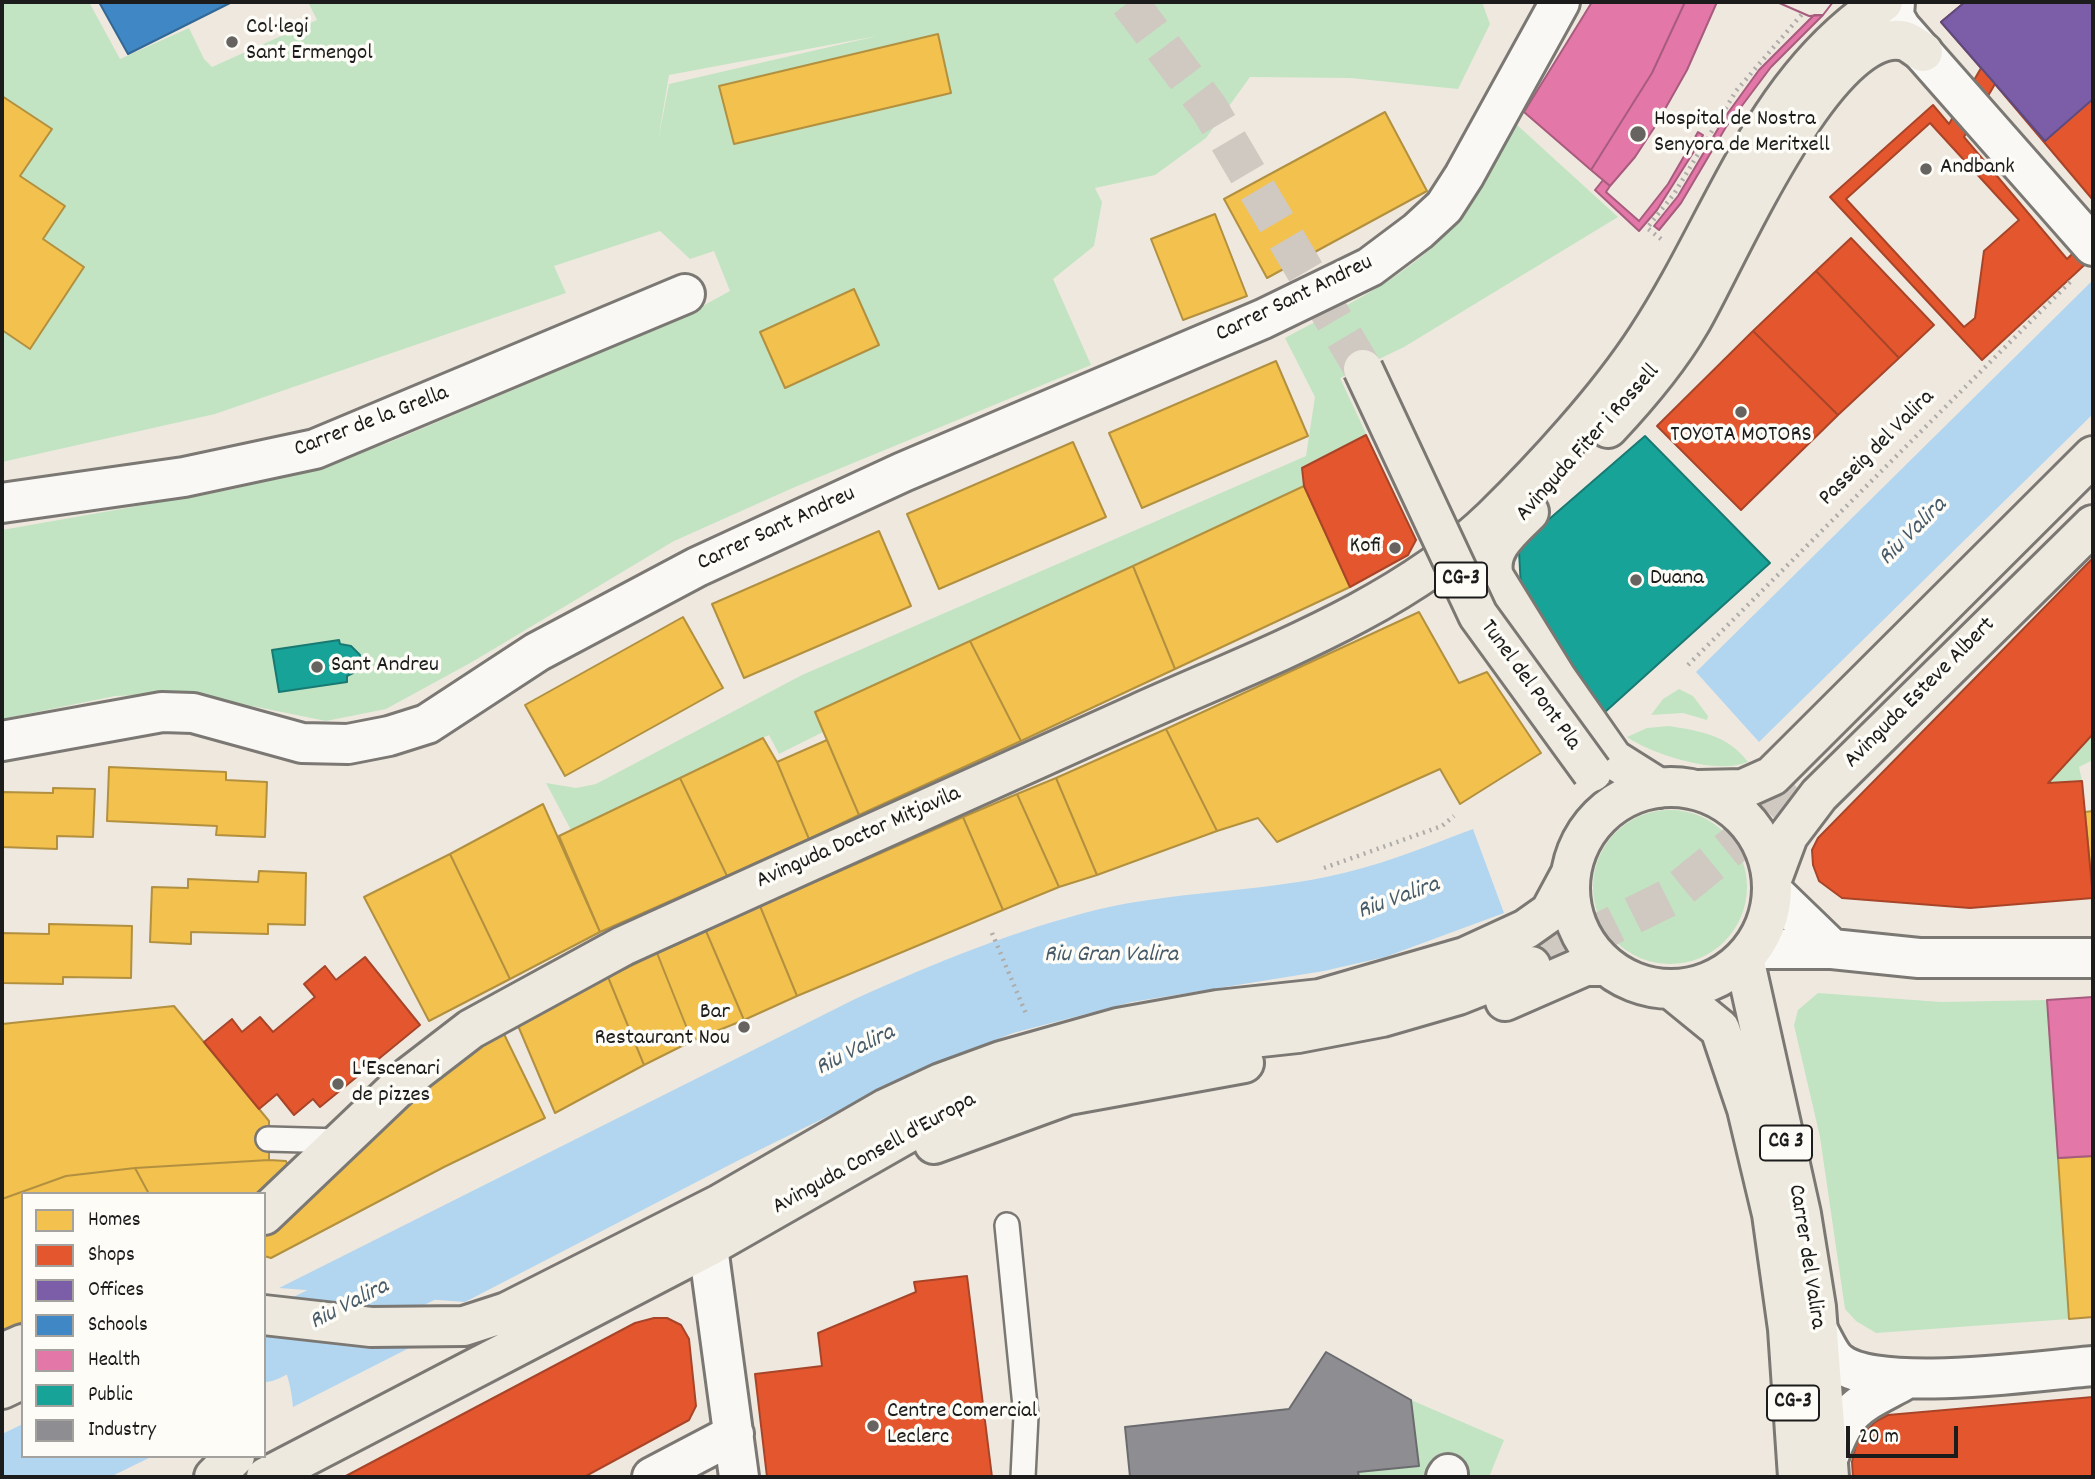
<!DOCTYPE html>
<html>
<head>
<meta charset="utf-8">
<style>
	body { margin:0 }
	#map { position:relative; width:2095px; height:1479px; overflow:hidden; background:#efe8df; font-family:Dekko,sans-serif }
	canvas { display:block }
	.frame { position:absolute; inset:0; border:4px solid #1c1c1c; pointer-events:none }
	.legend { position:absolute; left:21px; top:1192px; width:245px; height:266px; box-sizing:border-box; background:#fdfcf7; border:2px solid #a3a29f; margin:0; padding:9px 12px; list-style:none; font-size:21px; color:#1c1c1c }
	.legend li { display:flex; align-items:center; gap:14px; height:35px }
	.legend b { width:35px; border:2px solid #a3a29f }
	.scale { position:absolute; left:1846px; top:1426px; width:112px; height:32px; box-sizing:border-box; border:4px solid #1c1c1c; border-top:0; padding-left:9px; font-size:21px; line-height:24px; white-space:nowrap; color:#1c1c1c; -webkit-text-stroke:5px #fdfcf7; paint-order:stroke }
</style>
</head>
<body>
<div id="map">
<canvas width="2095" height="1479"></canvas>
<div class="frame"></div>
<ul class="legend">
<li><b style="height:19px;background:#f2c14e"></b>Homes</li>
<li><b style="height:19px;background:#e4572e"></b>Shops</li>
<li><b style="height:19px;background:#7b5ea7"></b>Offices</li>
<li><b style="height:19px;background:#3f88c5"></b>Schools</li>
<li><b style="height:19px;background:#e377a8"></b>Health</li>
<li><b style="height:19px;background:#17a398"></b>Public</li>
<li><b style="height:19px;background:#8d8d92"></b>Industry</li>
</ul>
<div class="scale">20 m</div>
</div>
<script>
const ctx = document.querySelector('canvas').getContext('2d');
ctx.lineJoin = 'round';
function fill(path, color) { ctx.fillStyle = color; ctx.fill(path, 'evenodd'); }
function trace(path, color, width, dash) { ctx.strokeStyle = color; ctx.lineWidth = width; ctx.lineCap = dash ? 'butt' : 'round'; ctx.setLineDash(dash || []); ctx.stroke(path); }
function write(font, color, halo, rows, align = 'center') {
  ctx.font = font + ' Dekko,sans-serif'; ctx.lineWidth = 7; ctx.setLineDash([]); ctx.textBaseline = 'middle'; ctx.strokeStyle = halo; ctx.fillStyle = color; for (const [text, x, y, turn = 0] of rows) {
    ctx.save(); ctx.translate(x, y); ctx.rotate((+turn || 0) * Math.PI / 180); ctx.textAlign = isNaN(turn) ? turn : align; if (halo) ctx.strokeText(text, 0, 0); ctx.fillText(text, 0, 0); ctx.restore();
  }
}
fill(new Path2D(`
	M2,2H89L120,59L189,28L204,59L212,67L317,20L308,2H1482L1490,24L1458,89L1350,78L1250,77L1206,138L1155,175L1095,188L1102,202L1094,246L1053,279L1091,365L795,487L674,541L472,662L386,709L326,721L252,706L228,709L163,694L115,696L2,719V530L234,489L388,443L677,320L730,291L714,251L690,259L660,231L554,266L566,293L215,414L2,462ZM877,36L669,84L658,141L669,75Z
	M1516,124L1618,217L1404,347L1340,378L1416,540L1408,555L1350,587L1304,486L819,711L829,729L779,754L769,735L571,830L546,783L576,788L596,784L802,675L1306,456L1315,397L1285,338C1354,301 1429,268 1474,199C1490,176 1502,149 1516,124Z
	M1679,689L1693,696L1708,716L1707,720L1683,713L1651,715L1663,699Z
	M1669,726C1700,731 1728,735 1748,762C1716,775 1654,755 1627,737L1647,728Z
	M2093,734V760L2079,767L2082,781L2048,783Z
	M1593 887a77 77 0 1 1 154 0a77 77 0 1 1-154 0Z
	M1818,993L1941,1002L2047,1000L2069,1319L1876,1333L1856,1321L1845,1309L1820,1137L1794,1025L1798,1010Z
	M1411,1400L1504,1440L1489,1477H1359L1358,1472L1419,1466Z`), '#c2e4c2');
fill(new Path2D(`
	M2093,280V414L1759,742L1696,672Z
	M1473,829L1504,913L1385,957L1324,971L1132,1002L1013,1033L934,1064L739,1160L465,1302L279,1288L855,999C934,963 1015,930 1100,909C1174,892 1252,892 1326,877C1377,867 1425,847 1473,829Z
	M268,1338L415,1345L293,1407C291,1380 283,1359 268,1338Z
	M23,1424V1456H153L110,1477H2V1434Z`), '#b2d6ef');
const homes = new Path2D(`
	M938,34L951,93L734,144L719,86Z
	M2,96L52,129L20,176L65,206L43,239L84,267L30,349L2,330Z
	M1385,112L1427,191L1267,278L1224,199Z
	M1215,214L1247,296L1183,320L1151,239Z
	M854,289L879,345L785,388L760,332Z
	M1276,361L1308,436L1142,508L1109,433Z
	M1073,442L1106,517L939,589L907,514Z
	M1304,486L1350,587L1175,669L1133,566Z
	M879,531L911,606L744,678L712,604Z
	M1133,566L1175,669L1021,741L970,641Z
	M1419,612L1459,683L1487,672L1541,753L1460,804L1440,769L1277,842L1258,818L1217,831L1166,729Z
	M683,617L723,688L565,776L525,705Z
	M970,641L1021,741L859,815L815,712Z
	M1166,729L1217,831L1097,875L1056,778Z
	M763,738L777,762L809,839L727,876L680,778Z
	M827,740L859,815L809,839L777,762Z
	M109,767L226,772V780L267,782L265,837L216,835L217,826L107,821Z
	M680,778L727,876L600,932L559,836Z
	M1056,778L1097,875L1059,887L1017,794Z
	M53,788L95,789L93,837L57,836V849L2,847V792L53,793Z
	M1017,794L1059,887L1003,910L963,817Z
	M543,804L600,932L510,979L450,854Z
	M2093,811V898L2085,812Z
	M963,817L1003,910L797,996L760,906Z
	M450,854L510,979L429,1021L364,897Z
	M259,871L306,873L305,925L268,924V934L191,932V944L150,942L152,887L188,888V879L258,882Z
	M760,906L797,996L744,1020L706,931Z
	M49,924L132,926L131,978L63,977V984L2,983V933L49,934Z
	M706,931L744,1020L692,1041L657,953Z
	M657,953L692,1041L644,1065L608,977Z
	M608,977L644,1065L555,1113L516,1021Z
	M174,1006L269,1121V1160L135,1168L66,1176L2,1199V1024Z
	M502,1030L545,1118L444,1167L271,1258L264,1256V1233L455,1063Z
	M2093,1156V1317L2069,1319L2058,1158Z
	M269,1160L286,1161L290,1171L259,1194H149L135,1168Z
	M135,1168L149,1194H23V1322L2,1332V1199L66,1176Z`);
fill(homes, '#f2c14e');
trace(homes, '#b2903f', 2);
const shops = new Path2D(`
	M1965,2H2093V200L1995,84L1964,137L2067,259L2093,234V257L1982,360L1830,197L1933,105L1949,124L1981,68L1941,22Z
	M1930,123L2019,220L1984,251L1975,318L1964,327L1846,199Z
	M1851,238L1934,325L1899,358L1816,271Z
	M1816,271L1899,358L1838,415L1753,331Z
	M1753,331L1838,415L1741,510L1657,426Z
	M1366,435L1416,540L1408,555L1350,587L1304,486L1302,468Z
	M2093,558V734L2048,783L2082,781L2093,898L1970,908L1842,898L1819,881L1813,865L1812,850L1818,838Z
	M365,957L420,1025L320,1107L313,1099L294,1115L277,1094L259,1109L204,1042L232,1019L242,1032L260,1017L273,1032L315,997L304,984L325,966L336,980Z
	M967,1276L992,1477H767L755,1374L822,1366L818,1333L916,1292L914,1282Z
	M654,1318H667L681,1325L689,1339L696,1406L689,1420L584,1477H344L635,1323Z
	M2093,1397V1477H1853L1852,1462L1857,1441L1875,1422L1888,1415Z`);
fill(shops, '#e4572e');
trace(shops, '#a84529', 2);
const offices = new Path2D(`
	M1965,2H2093V99L2045,141L1941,22Z`);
fill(offices, '#7b5ea7');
trace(offices, '#5e4a7d', 2);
const schools = new Path2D(`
	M99,2H232L128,54Z`);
fill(schools, '#3f88c5');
trace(schools, '#346892', 2);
const health = new Path2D(`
	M1592,2H1685L1652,73L1591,170L1524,112Z
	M1685,2H1717L1687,70L1656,125L1635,157L1610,186L1591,170L1652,73Z
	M1777,2H1833L1823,15L1809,16Z
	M1777,2H1833L1823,15L1809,16Z
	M1814,15H1823L1771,67L1726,127L1681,203L1659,230L1654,226L1678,196L1725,117L1759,70Z
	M1698,132L1703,135L1698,145L1657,210L1639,231L1595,190L1603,180L1610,186L1606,192L1639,221L1668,184Z
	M2093,997V1156L2058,1158L2047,1000Z`);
fill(health, '#e377a8');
trace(health, '#a75c7e', 2);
const public = new Path2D(`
	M1645,436L1770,563L1605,712L1527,598L1521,588L1519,551L1532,534Z
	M339,640L340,644L351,646L360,655L357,671L347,676V682L279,692L272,650Z`);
fill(public, '#17a398');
trace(public, '#187a73', 2);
const industry = new Path2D(`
	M1326,1352L1411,1400L1419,1466L1358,1472L1359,1477H1130L1125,1427L1289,1409Z`);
fill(industry, '#8d8d92');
trace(industry, '#6b6b6f', 2);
trace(new Path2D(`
	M264,1349L452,1254`), '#b2d6ef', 66);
trace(new Path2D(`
	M1129,2L1209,108L1363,369
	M1531,966L1670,897L1739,841L1804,779`), '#cfc9c2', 38, [38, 19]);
const lane = new Path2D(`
	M268,1139L341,1141
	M1007,1225L1026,1416L1023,1477`);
const street = new Path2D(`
	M1895,2L1894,16L1901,28L2093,246
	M2,503L184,477L315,449L685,294
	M2,741L162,712L193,713L302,743L348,744L389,736L427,724L537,652L697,567L903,472L1263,319L1370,267L1418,231L1444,207L1464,176L1560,2
	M708,1247L739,1477
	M652,1477L734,1434
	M1446,1477L1448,1474`);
const secondary = new Path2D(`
	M1772,891L1832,949
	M1752,949H1832L1919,958H2093
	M1817,1329C1823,1338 1829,1354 1837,1361C1874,1395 2041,1370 2093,1366
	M1828,1459C1847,1406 1857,1406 1905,1380`);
const primary = new Path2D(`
	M1608,428C1639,395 1668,361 1690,323C1725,264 1822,32 1900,40C1908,40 1916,48 1923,52
	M1476,562L1494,577L1557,679L1613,759L1659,788
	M1494,577C1486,549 1511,530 1529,512
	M1570 888a101 101 0 1 1 202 0a101 101 0 1 1-202 0Z
	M1698,790L1743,789L1772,776L2093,456
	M1772,879L1788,836L1819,795L2093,525
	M1744,958L1801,1214L1816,1307L1829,1477
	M1671,989L1720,1029L1747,1109L1772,1214L1788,1329L1798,1477
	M1505,1001L1585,966H1607
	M934,1144L1068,1095L1244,1063
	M264,1215L410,1076L471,1029L623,946C794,868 966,791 1137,714C1256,660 1398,610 1493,518C1544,468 1608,398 1647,338C1724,221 1761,82 1883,2
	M264,1315L371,1327L464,1326L507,1312L720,1204L885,1109L941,1083L1001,1061L1118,1028L1218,1010L1320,999L1465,957L1526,929L1550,912L1571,873
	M2,1353L23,1344
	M2,1389L23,1379
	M214,1477L235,1456
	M266,1477L708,1247L934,1118L994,1091L1072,1065L1187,1045L1298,1033L1382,1017L1458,995L1531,966`);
trace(lane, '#7b7874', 28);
trace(street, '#7b7874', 44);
trace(secondary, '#7b7874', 44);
trace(primary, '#7b7874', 44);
trace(new Path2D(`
	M1661,239L1647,228L1674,194L1736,91L1803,13
	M1688,665L2073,279
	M1324,868L1442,826L1454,816
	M992,933L1027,1016`), '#aeaca9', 4.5, [2, 5]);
trace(lane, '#f9f8f5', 23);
trace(street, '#f9f8f5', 38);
trace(secondary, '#f9f8f5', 38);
trace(primary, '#ede9de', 38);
const primaryBridge = new Path2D(`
	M1363,369L1478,615L1592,772`);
trace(primaryBridge, '#7b7874', 44, []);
trace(primaryBridge, '#ede9de', 38);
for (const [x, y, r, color] of [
	[232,42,7,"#666360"],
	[1638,134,9,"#666360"],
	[1926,169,7,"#666360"],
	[1741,412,7,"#666360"],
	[1395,548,7,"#666360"],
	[1636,580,7,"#666360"],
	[317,667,7,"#666360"],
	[744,1027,7,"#666360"],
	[338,1084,7,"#666360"],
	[873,1426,7,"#666360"]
]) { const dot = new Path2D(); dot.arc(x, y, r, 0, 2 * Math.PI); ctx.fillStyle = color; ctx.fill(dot); trace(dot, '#fdfcf7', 2.5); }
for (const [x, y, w] of [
	[1461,580,52],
	[1786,1143,52],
	[1793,1403,52]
]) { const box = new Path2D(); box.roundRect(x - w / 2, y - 17.5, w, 35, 5); ctx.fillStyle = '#fdfcf7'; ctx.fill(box); trace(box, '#1c1c1c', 2); }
write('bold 21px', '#1c1c1c', null, [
	["CG-3",1461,580],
	["CG 3",1786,1143],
	["CG-3",1793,1403]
]);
write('23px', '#1c1c1c', '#fdfcf7', [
	["Col·legi",246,29],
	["Sant Ermengol",246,55],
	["Hospital de Nostra",1654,121],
	["Senyora de Meritxell",1654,147],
	["Andbank",1940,169],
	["TOYOTA MOTORS",1741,437,"center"],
	["Kofi",1381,548,"right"],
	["Duana",1650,580],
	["Sant Andreu",331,667],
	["Bar",730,1014,"right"],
	["Restaurant Nou",730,1040,"right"],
	["L'Escenari",352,1071],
	["de pizzes",352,1097],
	["Centre Comercial",887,1413],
	["Leclerc",887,1439]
], 'left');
write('23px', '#1c1c1c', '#fdfcf7', [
	["Carrer Sant Andreu",1295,300,-26],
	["Carrer de la Grella",372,423,-21],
	["Avinguda Fiter i Rossell",1589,444,-48],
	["Passeig del Valira",1878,449,-45],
	["Carrer Sant Andreu",777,530,-25],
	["Tunel del Pont Pla",1529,686,54],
	["Avinguda Esteve Albert",1921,694,-45],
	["Avinguda Doctor Mitjavila",859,839,-24],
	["Avinguda Consell d'Europa",875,1155,-29],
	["Carrer del Valira",1805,1257,81]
]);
write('italic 24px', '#475a68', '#fdfcf7', [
	["Riu Valira",1914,533,-45],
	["Riu Valira",1399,900,-20],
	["Riu Gran Valira",1111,957],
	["Riu Valira",856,1052,-27],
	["Riu Valira",350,1306,-27]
]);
</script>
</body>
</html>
